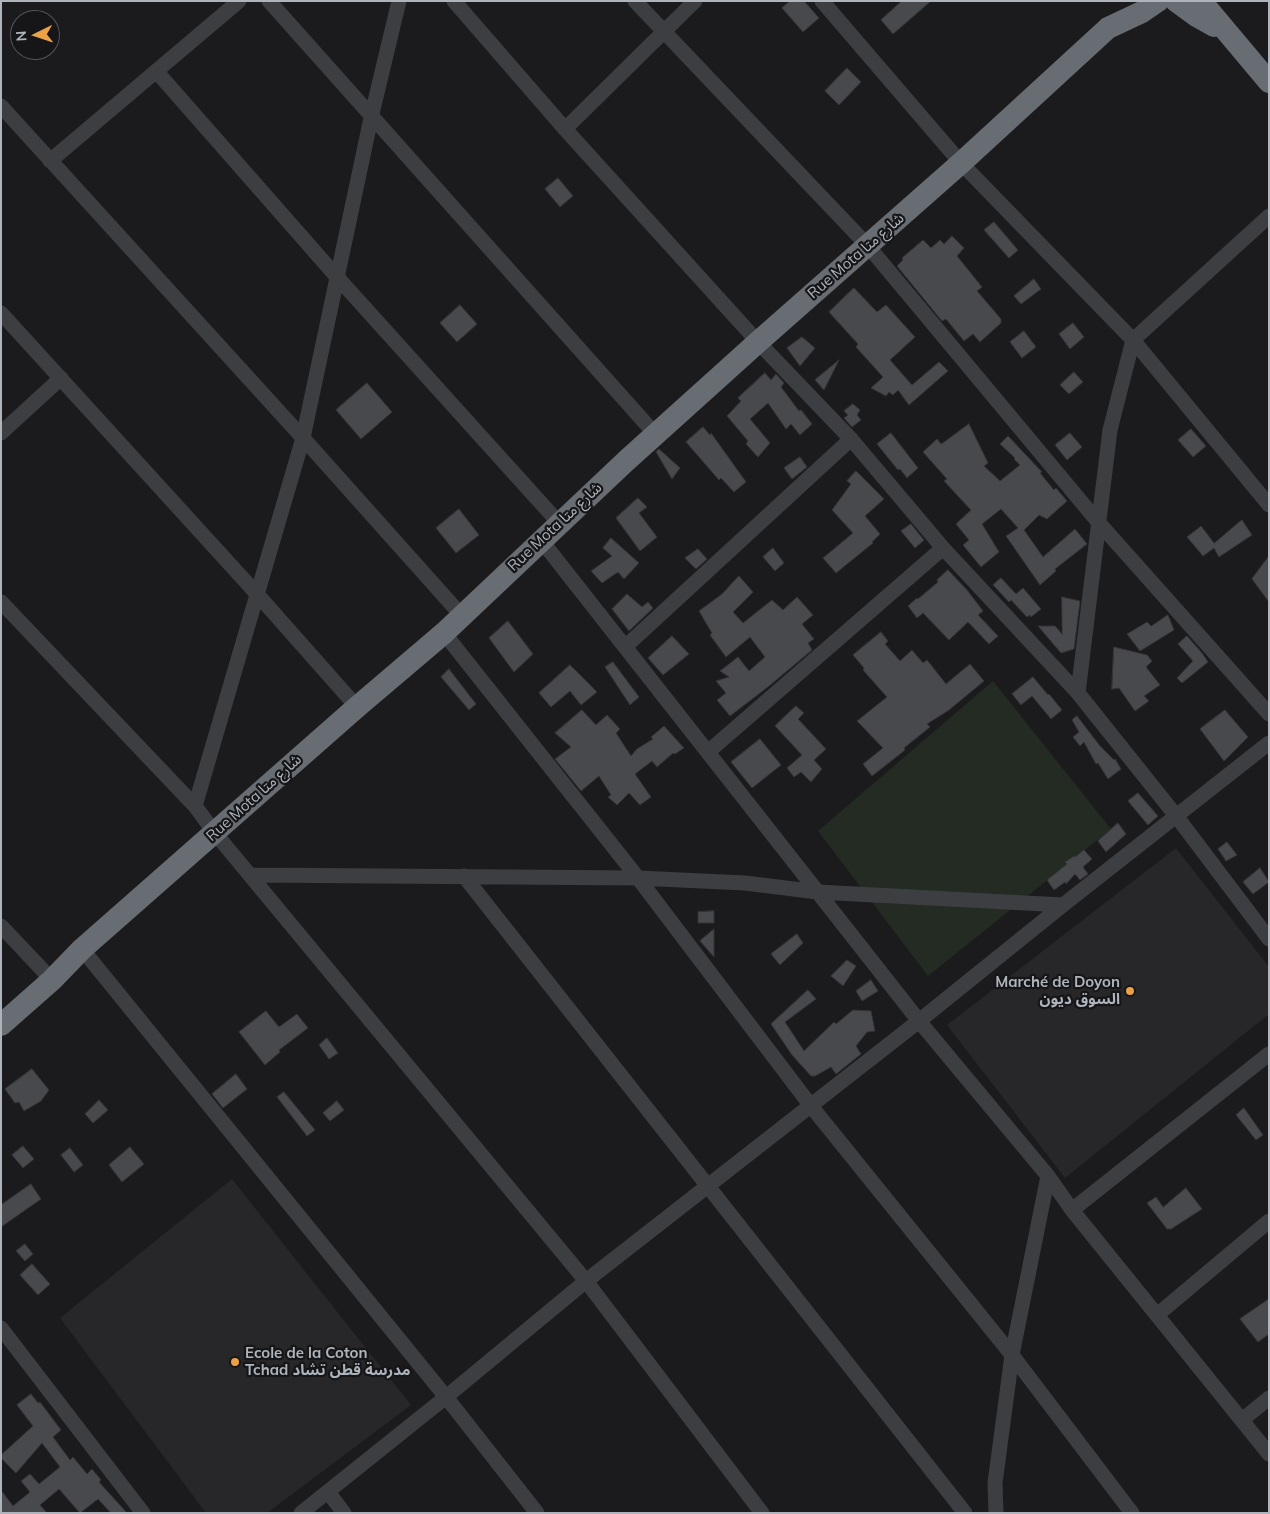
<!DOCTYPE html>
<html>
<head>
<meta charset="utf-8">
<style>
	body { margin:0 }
	#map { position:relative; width:1270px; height:1514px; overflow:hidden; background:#1b1b1d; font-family:Mulish,sans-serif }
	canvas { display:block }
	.frame { position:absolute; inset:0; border:2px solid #aeb4bc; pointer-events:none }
	.north { position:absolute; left:10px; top:10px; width:50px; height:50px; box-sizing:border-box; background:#161618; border:1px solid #53555a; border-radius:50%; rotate:266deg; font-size:14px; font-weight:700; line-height:20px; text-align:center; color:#aeb4bc }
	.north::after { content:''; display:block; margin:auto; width:18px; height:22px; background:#eba145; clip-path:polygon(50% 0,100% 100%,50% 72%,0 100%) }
</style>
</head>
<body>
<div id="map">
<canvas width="1270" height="1514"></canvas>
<div class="frame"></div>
<div class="north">N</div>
</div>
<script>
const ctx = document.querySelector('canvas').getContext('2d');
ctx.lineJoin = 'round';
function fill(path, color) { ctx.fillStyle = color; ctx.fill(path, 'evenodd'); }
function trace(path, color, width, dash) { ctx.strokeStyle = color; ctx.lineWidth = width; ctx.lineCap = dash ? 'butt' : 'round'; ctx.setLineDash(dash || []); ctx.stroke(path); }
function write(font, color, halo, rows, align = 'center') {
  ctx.font = font + ' Mulish,"Noto Sans Arabic",sans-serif'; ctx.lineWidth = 4.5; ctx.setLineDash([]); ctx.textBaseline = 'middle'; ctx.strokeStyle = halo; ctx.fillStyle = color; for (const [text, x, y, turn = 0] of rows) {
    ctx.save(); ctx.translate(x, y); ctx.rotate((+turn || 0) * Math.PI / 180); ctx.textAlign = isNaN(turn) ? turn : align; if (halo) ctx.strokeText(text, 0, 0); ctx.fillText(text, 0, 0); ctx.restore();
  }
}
fill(new Path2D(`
	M1176,848L1269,967V1014L1065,1178L947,1025Z
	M232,1179L411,1405L267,1513H206L60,1318Z`), '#27272a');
fill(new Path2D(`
	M993,681L1111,829L928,976L818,831Z`), '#232b23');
const building = new Path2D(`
	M790,1H804L819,18L803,32L782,8Z
	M902,1H931L893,34L881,20Z
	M847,68L861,82L839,105L825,91Z
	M558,178L573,196L560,207L545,189Z
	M994,222L1018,250L1009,258L984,230Z
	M952,236L964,248L957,256L982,287L977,291L1001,319V323L980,342L973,334L964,341L946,319L942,321L897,266L903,260L902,258L923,240L931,248L940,240L944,244Z
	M1034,279L1041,289L1021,304L1014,296Z
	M854,288L877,312L886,305L915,337L890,360L912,385L939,362L948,371L909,405L898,390L893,395L889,392L886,396L871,388L883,377L856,347L858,344L829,312Z
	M460,305L477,324L457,342L440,323Z
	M1073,323L1084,337L1070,349L1059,334Z
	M1024,331L1036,347L1022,358L1010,342Z
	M802,337L815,348L800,366L787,348Z
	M839,360L824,390L815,380Z
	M1074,372L1083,382L1069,394L1060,385Z
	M765,373L771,380L776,374L784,383L781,387L799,411L801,410L812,424L800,435L791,424L786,429L768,403L750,419L770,443L758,457L746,444L748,441L727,416L741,401L738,398Z
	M367,383L392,412L361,439L336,410Z
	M853,404L860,410L857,415L861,420L852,427L844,418L848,415L844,411Z
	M969,424L988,463L984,466L1000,481L1020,465L1014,459L1015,458L1000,444L1008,436L1042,472L1040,473L1054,490L1056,488L1067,501L1047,519L1039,515L1024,530L1043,557L1075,529L1087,544L1055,569L1056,571L1040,585L1006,536L1018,528L1001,509L982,524L999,552L981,567L963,545L969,540L956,524L971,510L944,481L947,479L923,452L937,439L941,444Z
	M703,427L710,435L711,433L746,482L734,492L721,478L719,480L686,442Z
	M1191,429L1206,446L1193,457L1178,440Z
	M891,433L918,468L907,478L900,469L898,470L877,444Z
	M1070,433L1082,447L1067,460L1055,445Z
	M659,449L680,468L672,479L656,452Z
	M800,457L807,467L792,479L784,468Z
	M856,471L884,499L865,516L880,534L872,542L873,543L836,573L823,558L853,533L832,510L851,484L847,481Z
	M638,498L647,507L639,513L657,537L640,551L616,518Z
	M459,509L479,535L456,553L436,528Z
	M1242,520L1252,535L1219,557L1214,548L1203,556L1187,537L1201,526L1214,543Z
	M911,524L924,540L915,548L901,531Z
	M611,538L639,563L624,579L618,572L602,583L591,571L612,556L603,548Z
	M773,548L784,563L775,571L763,557Z
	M698,549L707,559L696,569L685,558Z
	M1269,556V602L1252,579Z
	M948,570L967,590L983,611L978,615L998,636L989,644L968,622L949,640L923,613L917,618L908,606L917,598L918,599L938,582L937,580Z
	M739,576L753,592L733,612L743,623L772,600L783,610L797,597L813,615L802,624L814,639L808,643L812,650L769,686L730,716L717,700L726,693L716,681L729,677L720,671L738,657L749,671L765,657L750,637L726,657L710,635L712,633L699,611L722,594Z
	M1001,578L1016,594L1023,588L1041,609L1031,617L1030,615L1027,617L1011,600L1009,602L993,585Z
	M627,594L642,607L648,602L653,608L629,631L612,609Z
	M1062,597L1080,601L1074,649L1061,653L1038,626H1055L1062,634Z
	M1168,615L1174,630L1140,651L1127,634L1147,622L1151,626Z
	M508,621L533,654L514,672L489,638Z
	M881,632L888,641L885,644L900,661L912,650L923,663L927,660L946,684L970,664L984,681L949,710L927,724L930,727L904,748L905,750L895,758L872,776L863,764L883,748L857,721L887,697L863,670L864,668L853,655Z
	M672,636L689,654L663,675L648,658Z
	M1187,636L1202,653L1208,662L1182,683L1177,678L1193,661L1178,644Z
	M1114,647L1147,655L1152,661L1146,667L1160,685L1144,696L1149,701L1135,711L1119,688L1112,689Z
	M613,662L639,697L630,705L605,667Z
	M570,665L597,692L581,705L570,691L551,707L539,693Z
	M449,669L476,704L469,710L441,677Z
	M1033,677L1048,695L1049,694L1062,710L1051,719L1032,696L1021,705L1012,694Z
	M796,706L804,713L798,719L826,749L814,760L822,769L811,782L801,772L794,777L787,768L802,755L775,726Z
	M582,710L596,725L607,715L620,729L616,733L631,756L637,749L653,739L651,737L664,726L684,748L675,754L673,753L657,767L652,761L635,774L651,797L640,805L629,793L617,805L608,797L611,795L599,776L581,791L555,759L571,747L555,733Z
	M1225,710L1248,737L1224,761L1200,729Z
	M1077,716L1100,746L1114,760L1115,759L1121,769L1108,779L1098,763L1096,764L1084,742L1080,746L1073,737L1079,732L1072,720Z
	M760,739L781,765L752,788L731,762Z
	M1138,793L1158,816L1148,825L1128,801Z
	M1118,823L1126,834L1106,852L1098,841Z
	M1227,842L1237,855L1226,861L1218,849Z
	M1084,850L1092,859L1083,867L1088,874L1080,880L1075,874L1066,884L1065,882L1054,890L1047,880L1067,864L1065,862L1074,856L1075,857Z
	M1260,868L1269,882L1253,894L1243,882Z
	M714,911V923H698V912Z
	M714,929V957L700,941Z
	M797,934L803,943L780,965L771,954Z
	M847,960L856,966L843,986L831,976Z
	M871,980L878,991L862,1001L856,991Z
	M808,990L816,999L785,1022L804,1051L834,1022L836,1024L853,1010L871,1011L875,1031L867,1032L856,1046L861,1054L836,1074L831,1067L815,1076H811L792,1055L771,1024Z
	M266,1011L279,1027L297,1014L308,1028L279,1050L280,1052L265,1065L239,1032Z
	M327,1038L338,1053L329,1059L319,1045Z
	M32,1069L49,1090L41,1101L24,1111L19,1102L15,1103L5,1089Z
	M236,1074L247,1089L223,1108L212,1094Z
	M284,1092L315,1130L307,1136L277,1097Z
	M99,1100L108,1110L93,1123L85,1114Z
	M337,1101L344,1110L330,1121L323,1113Z
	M1244,1108L1263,1135L1256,1140L1236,1115Z
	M23,1146L34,1159L23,1168L12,1155Z
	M130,1147L144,1164L122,1182L109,1165Z
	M70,1148L83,1165L74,1172L61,1155Z
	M31,1184L41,1199L1,1227V1205Z
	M1186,1188L1202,1209L1171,1229H1167L1147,1203L1156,1197L1163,1207Z
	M25,1244L33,1254L25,1261L16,1251Z
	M32,1264L50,1284L38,1295L20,1275Z
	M1269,1299V1334L1258,1342L1240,1319Z
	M31,1394L38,1403L40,1402L61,1430L53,1437L70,1460L73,1457L87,1474L92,1469L101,1480L99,1482L127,1513H111L98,1499L80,1513L59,1489L40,1505L47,1513H1V1490L13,1506L30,1492L21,1481L30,1474L39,1484L60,1467L42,1443L16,1473L1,1458V1455L33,1426L17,1405Z`);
fill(building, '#48494d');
trace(building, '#353539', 1);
trace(new Path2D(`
	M269,1L656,435
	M454,1L565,129L758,342L851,439L943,548L1078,693L1177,817L1269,939
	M635,1L868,246L1099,523L1269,714
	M822,1L961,163L1133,340L1269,505
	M157,72L337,277L559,523
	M1,106L303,438L462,616
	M565,129L695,1
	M50,161L239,1
	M1,313L257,594L357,707
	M1,433L61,378
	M541,540L919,1021L1048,1176L1072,1210L1269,1454
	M1,602L195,806L215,833L586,1281L762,1513
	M444,633L638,878L811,1106L1012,1355L1132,1513
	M625,647L851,439
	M1078,693L1110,430L1133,340L1269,216
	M708,752L943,548
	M195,806L303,438L371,118L399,1
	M251,875L638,878L745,883L818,892L1063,905
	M464,876L965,1513
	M1,926L52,980
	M82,949L446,1397L537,1513
	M1072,1210L1269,1054
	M1157,1315L1269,1221
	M1,1328L143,1513
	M1242,1420L1269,1398
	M328,1492L344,1513
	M301,1513L446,1397L586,1281L919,1021L1063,905L1269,743
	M996,1513L995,1483L1012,1355L1048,1176`), '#3c3e42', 15);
trace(new Path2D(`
	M1176,1L1198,17L1214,26
	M1201,1L1269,82
	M1,1025L52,980L82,949L357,707L444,633L626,461L758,342L961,163L1108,28L1142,12L1158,1`), '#686c73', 22);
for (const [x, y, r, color] of [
	[1130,991,5,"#eba145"],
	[235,1362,5,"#eba145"]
]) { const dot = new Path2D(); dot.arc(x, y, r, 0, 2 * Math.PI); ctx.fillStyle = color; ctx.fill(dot); trace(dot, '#161618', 2); }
write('15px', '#aeb4bc', '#161618', [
	["Rue Mota شارع متا",856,256,-41],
	["Rue Mota شارع متا",555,527,-43],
	["Rue Mota شارع متا",254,798,-42]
]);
write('bold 15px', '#aeb4bc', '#161618', [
	["Marché de Doyon",1120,982],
	["السوق ديون",1120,999],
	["Ecole de la Coton",245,1353,"left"],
	["Tchad مدرسة قطن تشاد",245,1370,"left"]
], 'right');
</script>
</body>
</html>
